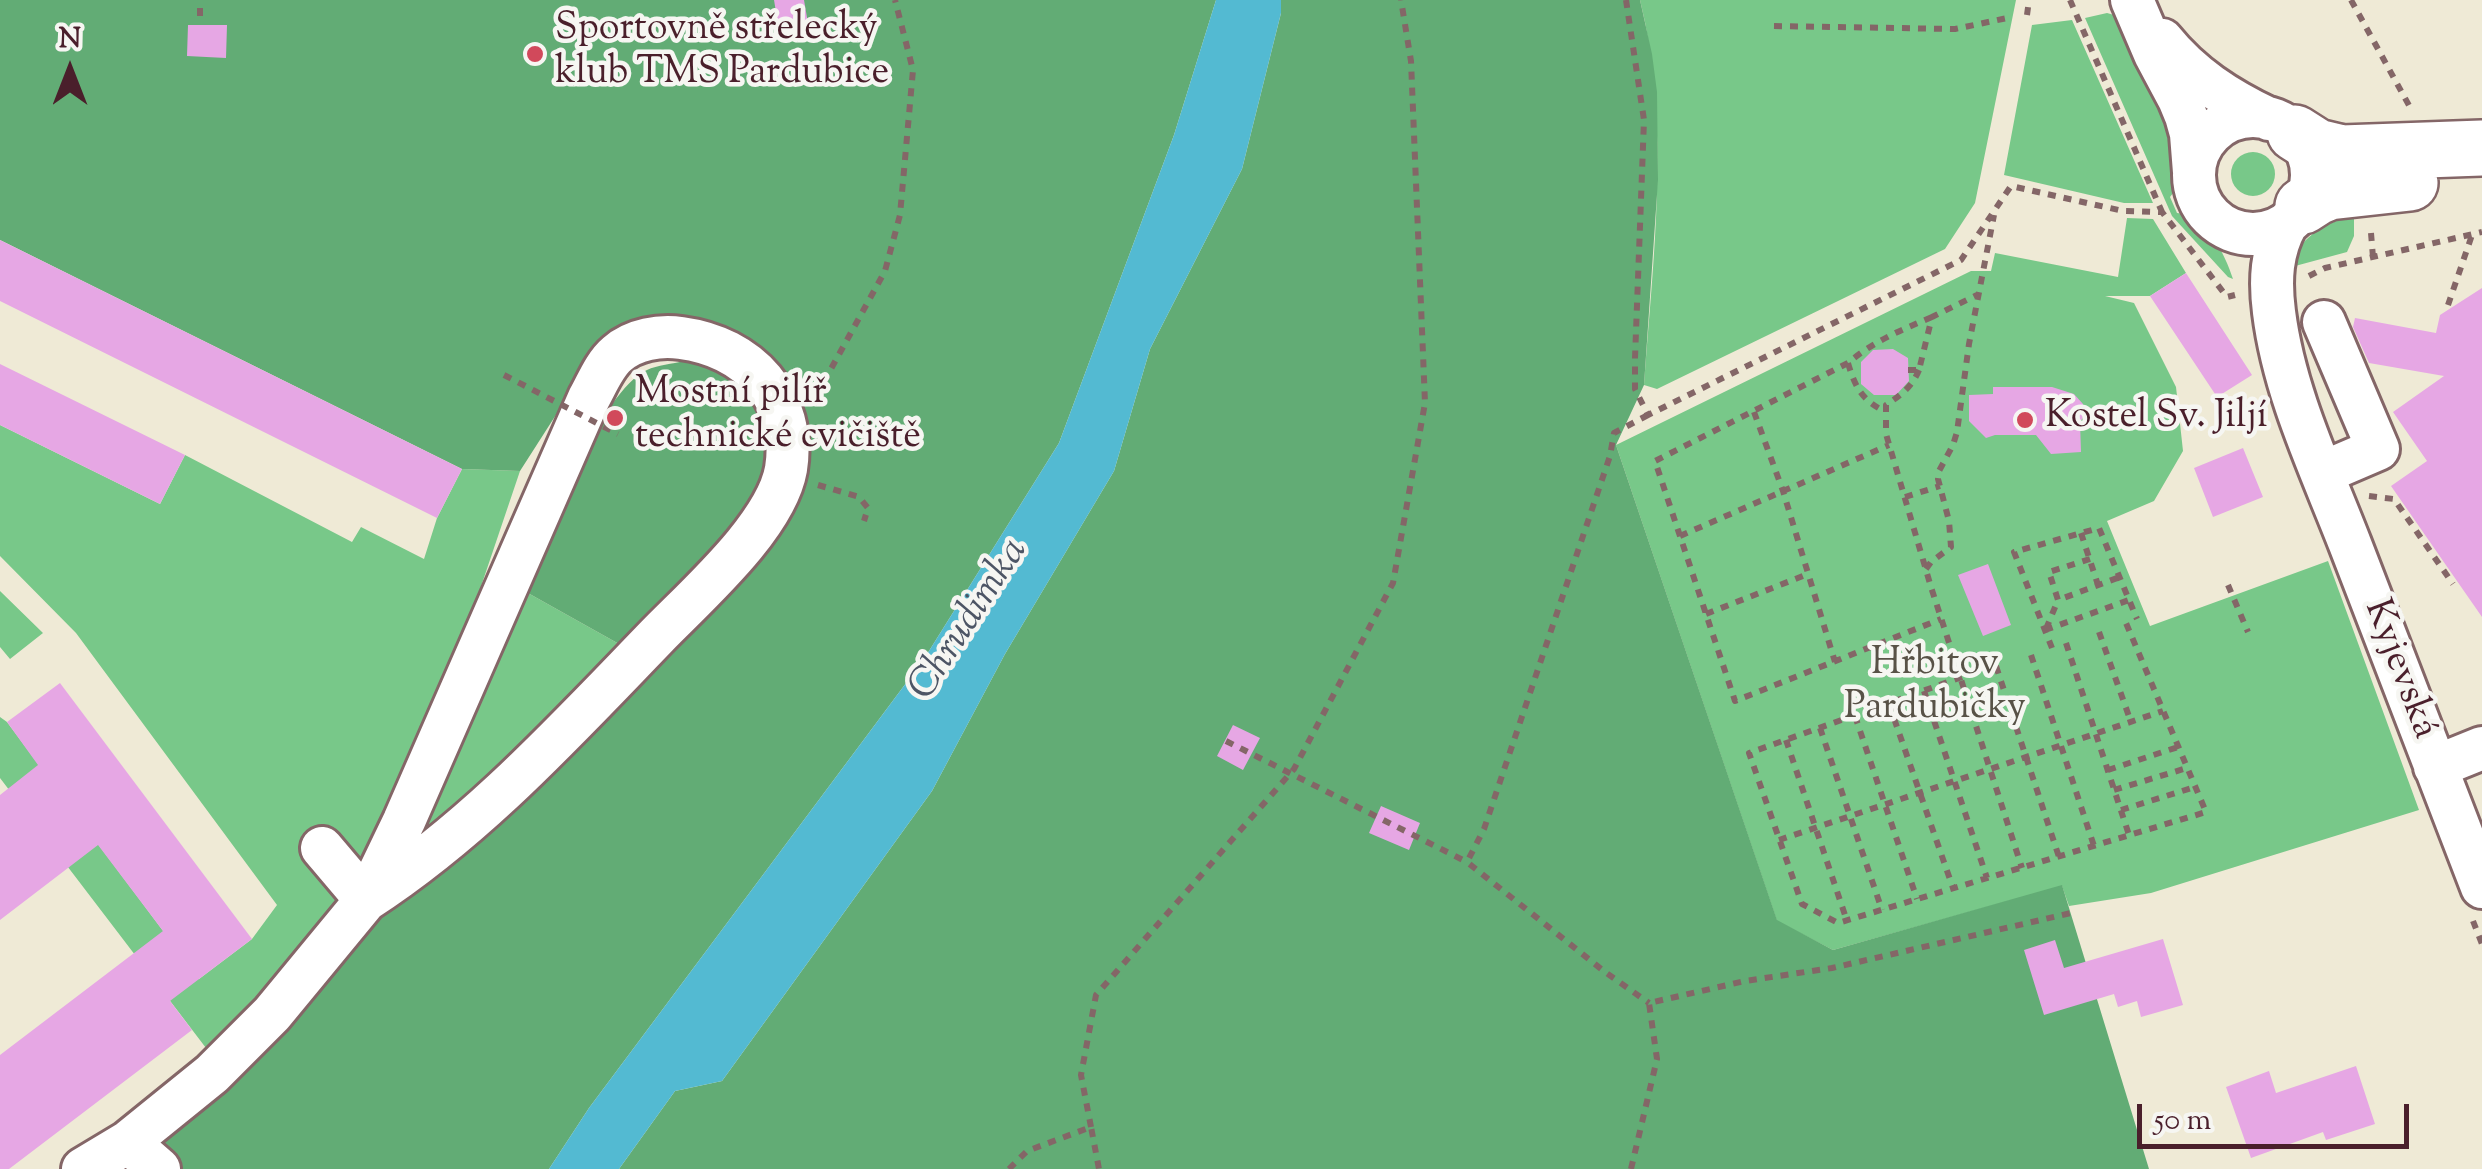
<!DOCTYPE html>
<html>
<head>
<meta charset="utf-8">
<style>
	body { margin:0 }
	#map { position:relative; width:2482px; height:1169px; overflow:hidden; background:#efead6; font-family:"Sorts Mill Goudy",serif }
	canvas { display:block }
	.north { position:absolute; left:20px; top:20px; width:100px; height:100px; -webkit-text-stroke:8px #f6f6f2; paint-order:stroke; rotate:0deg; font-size:28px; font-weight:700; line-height:40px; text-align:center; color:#4a1f2b }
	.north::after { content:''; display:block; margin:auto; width:35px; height:45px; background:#4a1f2b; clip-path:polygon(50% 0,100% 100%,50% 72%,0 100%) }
	.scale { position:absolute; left:2137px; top:1104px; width:272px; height:45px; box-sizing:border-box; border:5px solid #4a1f2b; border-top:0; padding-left:12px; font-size:30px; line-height:35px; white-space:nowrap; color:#4a1f2b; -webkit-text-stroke:8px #f6f6f2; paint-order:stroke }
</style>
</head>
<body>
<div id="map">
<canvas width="2482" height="1169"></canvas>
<div class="north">N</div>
<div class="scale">50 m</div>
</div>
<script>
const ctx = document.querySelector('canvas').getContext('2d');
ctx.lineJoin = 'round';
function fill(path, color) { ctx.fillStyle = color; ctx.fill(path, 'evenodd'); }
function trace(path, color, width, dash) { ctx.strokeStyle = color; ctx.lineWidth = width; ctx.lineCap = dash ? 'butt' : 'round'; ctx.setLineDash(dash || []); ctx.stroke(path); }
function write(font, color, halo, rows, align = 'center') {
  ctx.font = font + ' "Sorts Mill Goudy",serif'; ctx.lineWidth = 9; ctx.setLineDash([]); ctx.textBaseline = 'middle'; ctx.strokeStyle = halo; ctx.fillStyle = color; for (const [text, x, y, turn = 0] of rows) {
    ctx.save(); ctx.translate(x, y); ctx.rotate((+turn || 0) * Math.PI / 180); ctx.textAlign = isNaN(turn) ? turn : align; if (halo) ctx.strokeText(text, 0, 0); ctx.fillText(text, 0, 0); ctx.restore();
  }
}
fill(new Path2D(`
	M1640,0H2016L1975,203L1945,249L1657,389L1644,385C1653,259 1671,124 1640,0Z
	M2107,13L2114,15L2119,22L2166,105L2180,184L2170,197L2177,213C2206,215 2225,254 2233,279L2228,277L2172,216L2085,18Z
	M2072,20L2153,203H2124L2004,175L2032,25Z
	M2231 174a22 22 0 1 1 44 0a22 22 0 1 1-44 0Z
	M2354,217V236L2347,252L2284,269C2304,238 2318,223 2354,217Z
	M2127,218L2153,219L2186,273L2150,296H2105L2134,303L2176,387L2183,451L2154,501L2107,521L2150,626L2328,561L2419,810L2151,893L2069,906L2062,886L1833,950L1777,921L1616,445L1971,271H1991L1995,253L2118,277Z
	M0,425L160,504L185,455L352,542L361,527L424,559L437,518L462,469L520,471L448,684L338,923L221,1036L206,1048L0,778V717L7,722L199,979L252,939L277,905L76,633L0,556Z
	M519,588L628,649L398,866Z
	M0,591L43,633L10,659L0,647Z`), '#78c889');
fill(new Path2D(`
	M0,0H1216L1174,135L1059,443L924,659L589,1108L549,1169H181L164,1149L160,1134L276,1025L790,492L736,338L586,368L520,471L462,469L0,240Z
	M1281,0H1640L1652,54L1657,92L1658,180L1644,385L1616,445L1777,920L1833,950L2062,885L2149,1169H619L675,1091L722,1081L932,791L1005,654L1114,471L1150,349L1242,169L1281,13Z
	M684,361L719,369L738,381L765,413L775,452L767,487L628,649L519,588C542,541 602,389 647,370C657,365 673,364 684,361Z`), '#62ac75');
fill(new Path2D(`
	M1216,0H1281V13L1242,169L1150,349L1114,471L1005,654L932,791L722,1081L675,1091L619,1169H549L589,1108L924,659L1059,443L1174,135Z`), '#53bad2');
fill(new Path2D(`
	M774,0H804L810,35L781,42Z
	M188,25H227L226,58L187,56Z
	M0,240L462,469L437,518L0,301Z
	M2186,273L2252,375L2217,397L2150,296Z
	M2482,288V617L2391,486L2427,461L2393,412L2444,376L2369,363L2353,327L2355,318L2436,333L2440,315Z
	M1893,349L1908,358L1909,381L1896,395H1874L1861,384V362L1873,350Z
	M0,364L185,455L160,504L0,425Z
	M1993,387H2052L2074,394L2083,404V418L2080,422L2081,452L2051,454L2036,435H1995L1986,438L1969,421V395L1993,394Z
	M2243,448L2263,497L2213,517L2194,468Z
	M1988,564L2011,625L1983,636L1958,575Z
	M60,683L252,939L170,1001L192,1030L9,1169H0V1055L163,931L98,845L0,920V795L38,765L7,722Z
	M1233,725L1260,738L1243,770L1217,756Z
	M1381,806L1420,823L1409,850L1369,833Z
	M2163,939L2183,1005L2141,1017L2137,1001L2118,1007L2114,994L2044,1015L2024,950L2055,940L2064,968Z
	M2356,1066L2375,1124L2326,1140L2323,1132L2251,1158L2226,1087L2269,1071L2276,1093Z`), '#e6a7e4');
const minor = new Path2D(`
	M2132,0L2155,54L2179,99L2186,116L2191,134L2194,172
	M2162,40C2191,76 2227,99 2269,119
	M2194 175a59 59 0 1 1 118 0a59 59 0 1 1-118 0Z
	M2287,223C2271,251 2270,281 2274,312C2284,393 2321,469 2350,544C2394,659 2438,773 2482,887
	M2322,473L2378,449L2324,322
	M2435,767L2482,748
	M322,848L366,900
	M128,1142L159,1169
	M83,1169L128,1142L212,1074L272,1014L366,900L404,821L589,398C597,384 604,365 617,354C634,339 660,335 681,338C749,347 797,398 786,469C776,526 697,595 657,636C567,729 476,829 366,900`);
const major = new Path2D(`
	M2295,133L2317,147L2342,153L2482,148
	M2303,206L2317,197L2329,192L2410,183`);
trace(minor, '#846667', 48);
trace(major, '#846667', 60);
trace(new Path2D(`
	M1626,0L1644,120L1635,358V389L1648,415L1961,260L2011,186L2123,211L2162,212L2227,297L2235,295
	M2070,0L2162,212
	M2351,0L2411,109
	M2027,15L2029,0
	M200,16V0
	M1774,26L1955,29L2012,17
	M2371,233L2373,257
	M2309,276L2325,268L2482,232
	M2448,305L2472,235
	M1932,317C1901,330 1874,341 1848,363L1655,461L1735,701L1941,619
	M1848,363C1855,387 1862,400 1884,411
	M1908,370H1919L1932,317L1977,295
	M1919,370C1912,387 1901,395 1886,405V434L1931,587L2022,868
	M816,396L885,271L900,215L913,70L895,0
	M1754,412L1783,491L1835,662
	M1648,415L1614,433L1610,456L1484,829L1467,862L1605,972L1649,1003
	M818,485L859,497L868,508L864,521
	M2369,496L2394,499L2453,584
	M1905,497L1940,486
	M2081,533L2098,585
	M1680,536L1889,445
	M2090,559L2049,572L2058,600L2120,577
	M1926,569L1931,562L1951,547L1949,521L1938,479L1939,471L1953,445L1957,432L1969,344L1994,215
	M2228,585L2248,632
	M1706,614L1808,574
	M2046,629L2058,600
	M2045,630L2129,600
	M2099,632L2131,722
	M2066,643L2129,835
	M2052,648L2014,552L2099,528L2137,619
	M2031,655L2094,846
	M1996,666L2059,857
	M1962,677L1749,753L1802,904L1838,923L2206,812L2126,623
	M1924,691L1987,878
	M1889,704L1953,888
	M1855,716L1917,899
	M1820,728L1882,910
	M1786,740L1847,921
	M2108,770L2178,747
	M2114,790L2187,768
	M2121,810L2195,787
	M1779,840L2163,711
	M2473,921L2482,944
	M1091,1127L1081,1075L1096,995L1294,769L1393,583L1425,403L1411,61L1401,0
	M1009,1169L1027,1151L1091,1127L1099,1169
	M1631,1169L1657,1059L1649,1003L1745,981L1832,968L2071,913`), '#846667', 6, [8, 8]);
trace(minor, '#fff', 42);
trace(major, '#fff', 55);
trace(new Path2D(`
	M504,375L618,434
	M1226,741L1467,862`), '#846667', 6, [8, 8]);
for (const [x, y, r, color] of [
	[535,54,10,"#d1495b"],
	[615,418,10,"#d1495b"],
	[2025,420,10,"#d1495b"]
]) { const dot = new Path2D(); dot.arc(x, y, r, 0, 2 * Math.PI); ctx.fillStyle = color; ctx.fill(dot); trace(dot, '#f6f6f2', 4); }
write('38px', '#4a1f2b', '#f6f6f2', [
	["Sportovně střelecký",555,32],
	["klub TMS Pardubice",555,76],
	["Mostní pilíř",635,396],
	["technické cvičiště",635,440],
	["Kostel Sv. Jiljí",2045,420]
], 'left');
write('38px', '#585247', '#f6f6f2', [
	["Hřbitov",1935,667],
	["Pardubičky",1935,711]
]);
write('38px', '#4a1f2b', '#f6f6f2', [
	["Kyjevská",2398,670,69]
]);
write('italic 40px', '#4d5565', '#f6f6f2', [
	["Chrudimka",971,621,-57]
]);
</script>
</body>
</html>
